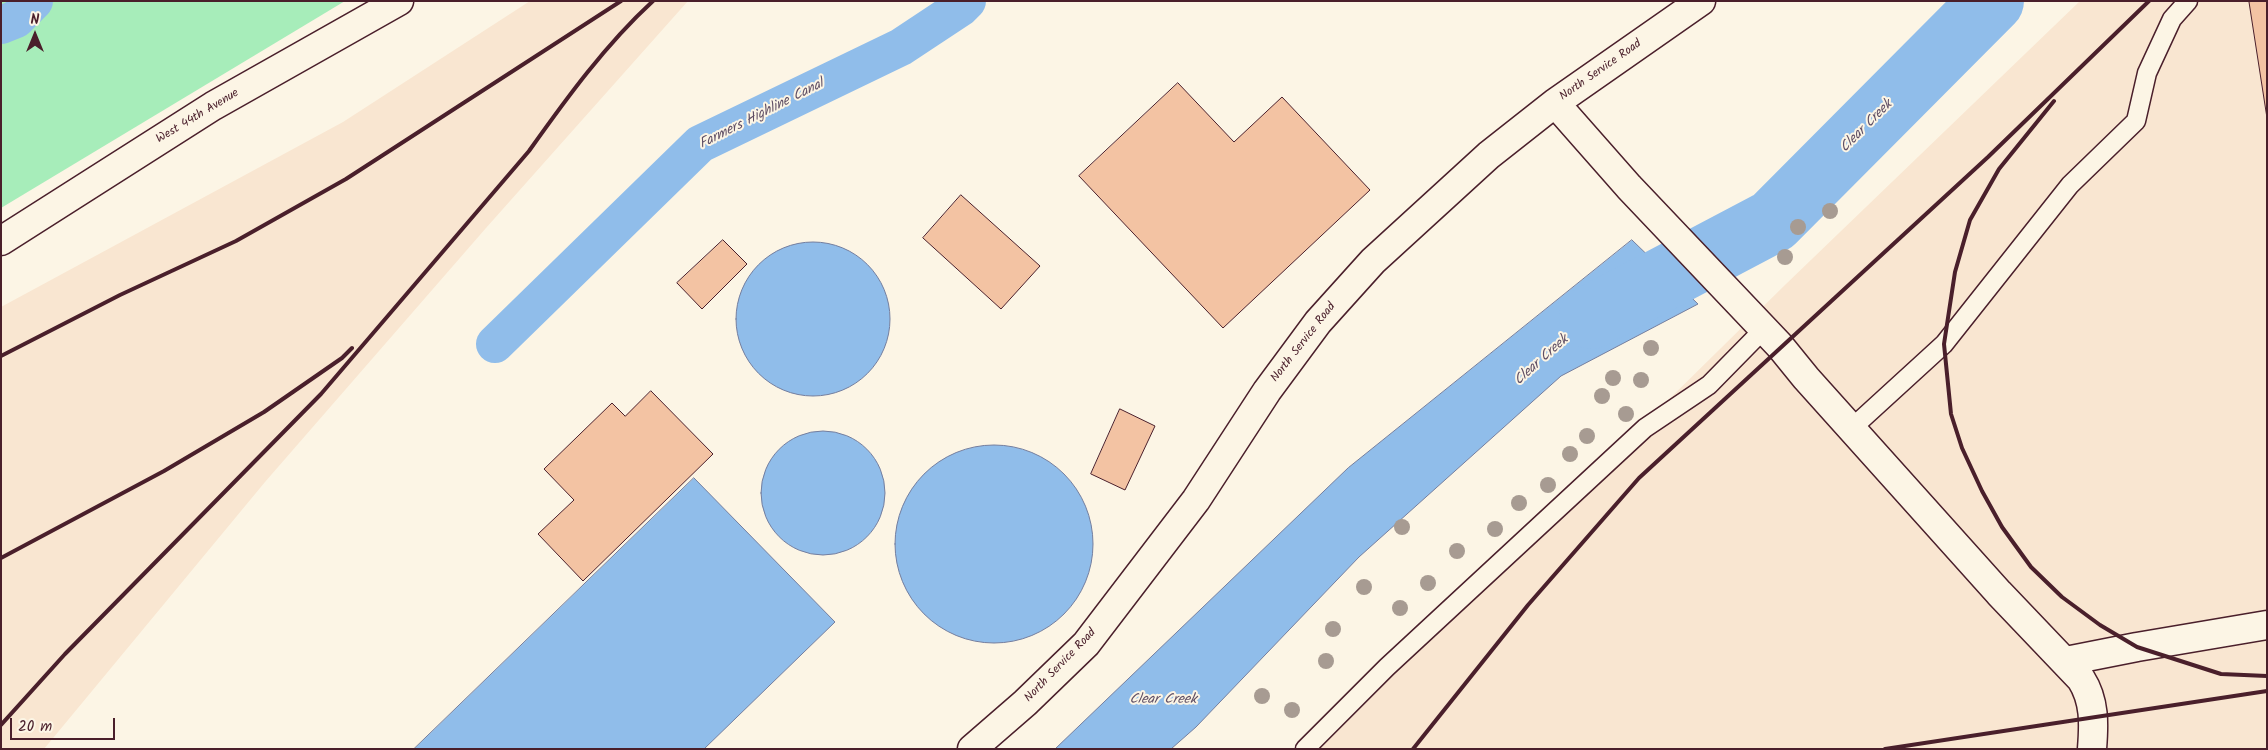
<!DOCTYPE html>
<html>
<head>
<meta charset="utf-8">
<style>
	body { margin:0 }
	#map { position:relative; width:2268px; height:750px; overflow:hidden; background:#fcf5e5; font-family:Kalam,sans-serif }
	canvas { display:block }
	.frame { position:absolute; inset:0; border:2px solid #4a1f2b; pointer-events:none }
	.north { position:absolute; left:10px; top:10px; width:50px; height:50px; -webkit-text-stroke:4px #fcf5e5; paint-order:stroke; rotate:0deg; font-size:14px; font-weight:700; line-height:20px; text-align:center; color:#4a1f2b }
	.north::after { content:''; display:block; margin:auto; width:18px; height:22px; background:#4a1f2b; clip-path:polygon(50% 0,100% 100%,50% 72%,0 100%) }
	.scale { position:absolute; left:10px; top:718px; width:105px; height:22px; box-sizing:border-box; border:2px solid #4a1f2b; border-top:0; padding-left:6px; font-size:15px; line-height:18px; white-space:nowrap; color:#4a1f2b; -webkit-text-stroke:4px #fcf5e5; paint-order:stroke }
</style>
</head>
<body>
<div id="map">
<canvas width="2268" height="750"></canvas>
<div class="frame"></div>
<div class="north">N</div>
<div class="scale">20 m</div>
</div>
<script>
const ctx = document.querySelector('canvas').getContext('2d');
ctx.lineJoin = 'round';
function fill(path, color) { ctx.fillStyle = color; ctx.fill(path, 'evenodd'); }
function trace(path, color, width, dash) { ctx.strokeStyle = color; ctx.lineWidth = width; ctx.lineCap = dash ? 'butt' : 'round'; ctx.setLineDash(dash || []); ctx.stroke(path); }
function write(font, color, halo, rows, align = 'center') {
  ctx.font = font + ' Kalam,sans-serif'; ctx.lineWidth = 4; ctx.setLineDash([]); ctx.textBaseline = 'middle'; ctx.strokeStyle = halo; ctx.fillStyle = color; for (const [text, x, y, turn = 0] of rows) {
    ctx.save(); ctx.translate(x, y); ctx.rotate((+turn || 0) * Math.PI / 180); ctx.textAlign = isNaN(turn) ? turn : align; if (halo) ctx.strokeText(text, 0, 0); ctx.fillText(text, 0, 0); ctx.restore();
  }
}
fill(new Path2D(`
	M530,1H688L486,228L265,482L44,749H1V307L343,122Z
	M2080,1H2267V749H1314L1786,284Z`), '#f9e6d1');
fill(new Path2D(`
	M1,1H345L1,208Z`), '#a7edba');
const water = new Path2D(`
	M1632,240L1698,304L1561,376L1359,557L1196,727L1171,749H1055L1348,468Z
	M736 319a77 77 0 1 1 154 0a77 77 0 1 1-154 0Z
	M761 493a62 62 0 1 1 124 0a62 62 0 1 1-124 0Z
	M895 544a99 99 0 1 1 198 0a99 99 0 1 1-198 0Z
	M694,478L835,622L704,749H414Z`);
fill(water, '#90bdea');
trace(water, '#747e9e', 1);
trace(new Path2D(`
	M1,25L16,19L34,1
	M495,344L700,144L901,47L960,8L967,1`), '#90bdea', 38);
trace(new Path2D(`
	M1591,317L1773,221L1992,1`), '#90bdea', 64);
const building = new Path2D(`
	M2267,1V118L2249,2Z
	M1178,83L1234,142L1282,97L1370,190L1223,328L1079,176Z
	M961,195L1040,266L1001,309L923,238Z
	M723,240L747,264L702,309L677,283Z
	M651,391L713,454L583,581L538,534L574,500L544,469L612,403L625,416Z
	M1120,409L1155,426L1125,490L1091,474Z`);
fill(building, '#f3c3a3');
trace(building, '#4a1f2b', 1);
const service = new Path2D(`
	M1851,429L1944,344L2070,185L2136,121L2147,73L2172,19L2188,1
	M1305,749L1387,667L1645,428L1709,385L1764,329`);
const minor = new Path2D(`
	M1555,103L1629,187L1780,346L1806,378L1999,593L2081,679C2095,701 2094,724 2092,749
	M2066,661L2137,647L2267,625
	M972,749L1025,703L1086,644L1196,500L1267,391L1318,322L1373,261L1489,155L1555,103L1701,1`);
const tertiary = new Path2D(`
	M1,241L213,106L399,1`);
trace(service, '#4a1f2b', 21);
trace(minor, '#4a1f2b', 31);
trace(tertiary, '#4a1f2b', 31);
trace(service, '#fcf5e5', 18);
trace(minor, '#fcf5e5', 28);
trace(tertiary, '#fcf5e5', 28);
trace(new Path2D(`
	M2054,101L1999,169L1970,220L1955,272L1944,344L1951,414L1962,448L1982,491L2002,527L2031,567L2062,597L2100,625L2137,647L2221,674L2267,676
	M1,356L120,295L236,241L346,179L621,1
	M1,558L164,471L264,412L342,358L352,348
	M1,725L65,654L321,394L529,151C566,99 605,45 653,1
	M1413,749L1528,605L1639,478L1988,157L2149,1
	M1885,749L2267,691`), '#4a1f2b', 4);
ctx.fillStyle = '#a79b92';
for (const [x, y] of [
	[1830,211],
	[1798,227],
	[1785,257],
	[1651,348],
	[1613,378],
	[1641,380],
	[1602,396],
	[1626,414],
	[1587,436],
	[1570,454],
	[1548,485],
	[1519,503],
	[1402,527],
	[1495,529],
	[1457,551],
	[1428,583],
	[1364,587],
	[1400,608],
	[1333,629],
	[1326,661],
	[1262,696],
	[1292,710]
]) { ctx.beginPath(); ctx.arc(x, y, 8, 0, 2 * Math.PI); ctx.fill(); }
write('12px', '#4a1f2b', '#fcf5e5', [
	["North Service Road",1601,71,-35],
	["West 44th Avenue",198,117,-31],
	["North Service Road",1304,343,-52],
	["North Service Road",1061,666,-46]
]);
write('italic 14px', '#5f4e64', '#fcf5e5', [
	["Farmers Highline Canal",762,115,-27],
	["Clear Creek",1867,127,-45],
	["Clear Creek",1542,361,-42],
	["Clear Creek",1163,701]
]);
</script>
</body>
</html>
